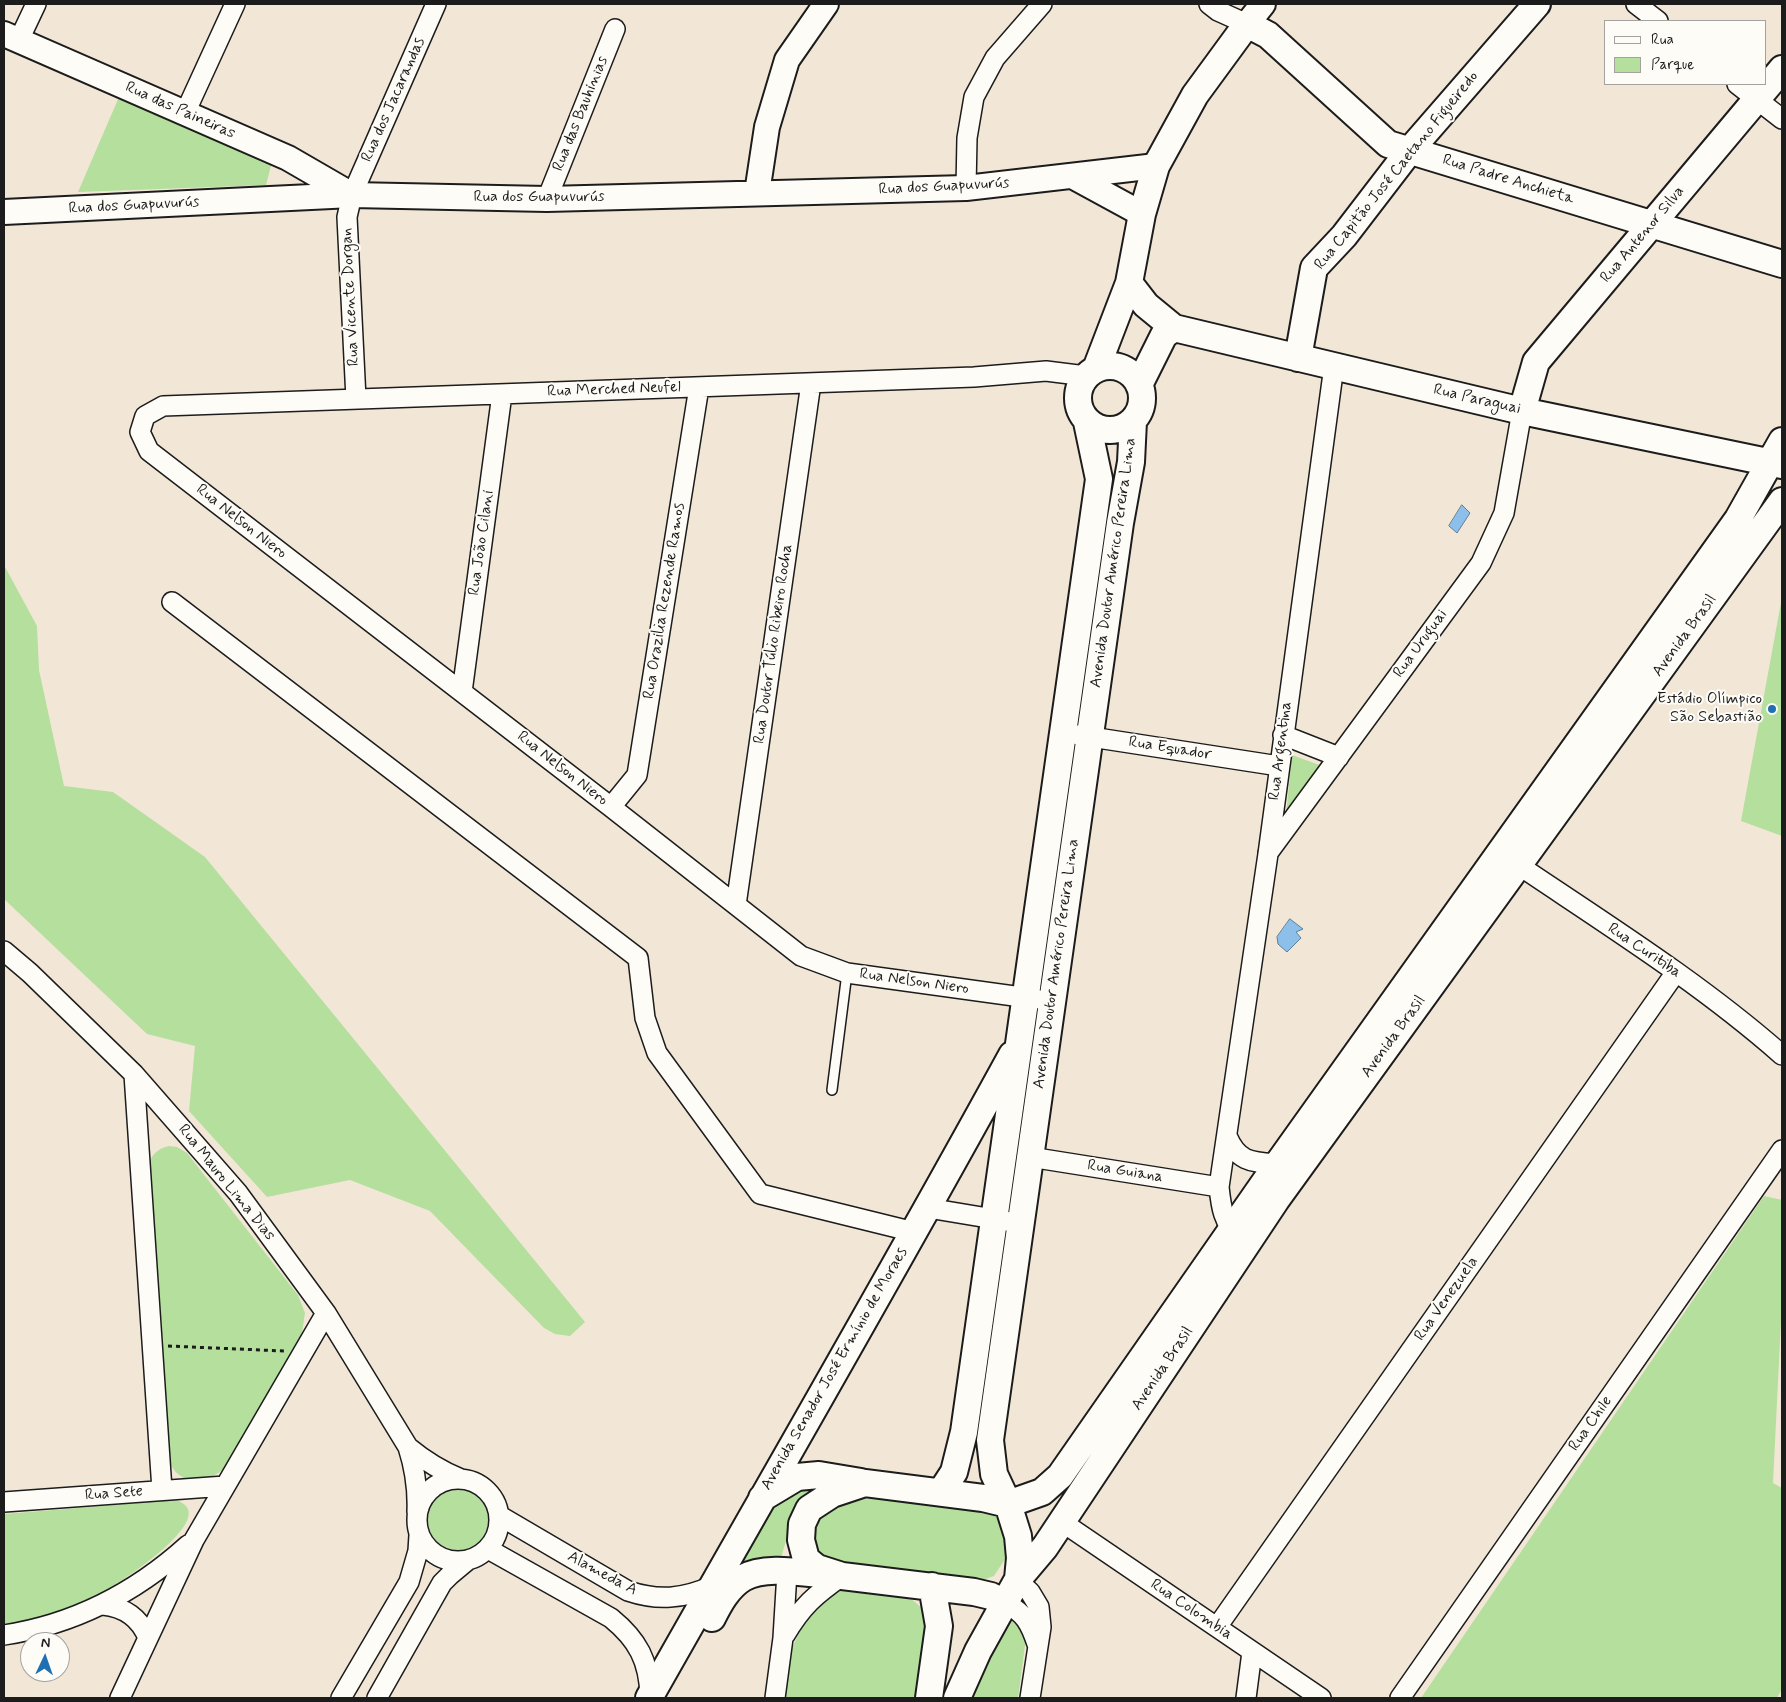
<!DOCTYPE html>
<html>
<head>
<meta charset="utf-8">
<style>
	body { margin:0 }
	#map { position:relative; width:1786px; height:1702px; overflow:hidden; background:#f2e7d6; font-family:Mynerve,sans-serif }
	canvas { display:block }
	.frame { position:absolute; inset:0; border:5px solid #1c1c1c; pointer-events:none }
	.legend { position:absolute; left:1604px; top:20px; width:162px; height:65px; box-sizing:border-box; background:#fdfcf7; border:1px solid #a3a29f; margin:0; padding:6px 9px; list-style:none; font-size:15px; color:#1c1c1c }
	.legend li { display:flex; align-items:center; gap:10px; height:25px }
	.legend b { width:25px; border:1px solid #a3a29f }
	.north { position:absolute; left:20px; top:1632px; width:50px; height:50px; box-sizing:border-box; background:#fdfcf7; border:1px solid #a3a29f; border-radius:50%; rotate:3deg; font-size:14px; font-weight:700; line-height:20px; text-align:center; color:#1c1c1c }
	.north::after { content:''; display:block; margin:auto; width:18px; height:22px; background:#1f6fb2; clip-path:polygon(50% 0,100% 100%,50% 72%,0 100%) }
</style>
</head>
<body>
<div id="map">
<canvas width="1786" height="1702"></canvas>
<div class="frame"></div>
<ul class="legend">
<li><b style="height:6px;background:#fdfcf7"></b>Rua</li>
<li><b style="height:14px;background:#b4df9d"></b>Parque</li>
</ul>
<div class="north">N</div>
</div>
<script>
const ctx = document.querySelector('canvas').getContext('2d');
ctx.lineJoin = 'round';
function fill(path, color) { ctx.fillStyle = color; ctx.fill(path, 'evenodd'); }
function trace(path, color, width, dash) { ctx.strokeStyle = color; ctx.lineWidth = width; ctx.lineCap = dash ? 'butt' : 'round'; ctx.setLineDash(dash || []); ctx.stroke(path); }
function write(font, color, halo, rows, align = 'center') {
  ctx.font = font + ' Mynerve,sans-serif'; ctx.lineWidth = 4; ctx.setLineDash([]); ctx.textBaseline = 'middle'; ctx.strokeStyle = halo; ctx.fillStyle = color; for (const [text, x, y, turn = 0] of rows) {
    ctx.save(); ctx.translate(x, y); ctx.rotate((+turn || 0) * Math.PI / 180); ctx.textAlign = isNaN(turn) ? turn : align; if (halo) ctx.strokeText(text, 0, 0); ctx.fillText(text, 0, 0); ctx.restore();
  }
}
fill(new Path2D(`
	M119,97L273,158L266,185L78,192Z
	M4,565L37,626L39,670L64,786L113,792L205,857L585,1322L570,1336L555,1334L544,1328L430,1211L350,1180L267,1197L189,1111L195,1046L147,1034L4,899Z
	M1782,597V836L1741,821Z
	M1292,755L1325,767L1286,815Z
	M169,1146L177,1147L187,1153L298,1295L305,1313L302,1333L230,1462C215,1483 177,1490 169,1459L148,1169C150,1156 156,1149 169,1146Z
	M1764,1196L1782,1200V1300L1773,1483L1782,1488V1689L1777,1698H1421Z
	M826,1483L791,1523L781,1558L725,1582L758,1520L789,1489Z
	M428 1520a30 30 0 1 1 60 0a30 30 0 1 1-60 0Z
	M861,1495L991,1512L1004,1524L1007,1556L994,1576L974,1583L831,1567L808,1546L815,1513Z
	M175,1500C229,1515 108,1591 91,1599C64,1611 34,1622 4,1625V1514Z
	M845,1588L903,1592L922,1608L932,1631L922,1698H783L790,1652L806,1619L822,1601Z
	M1010,1616L1021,1622L1026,1638L1018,1698H965Z`), '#b4df9d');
const water = new Path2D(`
	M1462,505L1470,513L1457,533L1449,526Z
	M1290,919L1303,929L1296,932L1301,938L1287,952L1278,944L1277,937Z`);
fill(water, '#8cbfe9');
trace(water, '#5f7e97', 1);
const service = new Path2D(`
	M832,1090L847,973`);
const minor = new Path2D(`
	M1209,4L1218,11L1247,24
	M1636,4L1658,21
	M19,40L36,4
	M1737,84L1782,119
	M185,113L235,4
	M966,188L967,138L974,97L995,58L1042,4
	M547,199L615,29
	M356,399L347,217L352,195L436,4
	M172,602L638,958L645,1018L657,1053L760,1194L914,1232
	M462,692L502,394
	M1078,735L1279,766
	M1283,735L1339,757
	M611,807L637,775L699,387
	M1268,853L1481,563L1504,513L1522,411
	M1508,858C1601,921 1698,981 1782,1055
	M736,905L811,383
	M4,951L30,973L134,1074L238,1193L326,1313L408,1447C415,1469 418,1489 417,1512
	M1036,999L847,973L801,956L611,807L149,451L140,432L145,416L163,406L974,377L1046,371L1086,376
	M134,1074L162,1490
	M1227,1136C1238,1162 1251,1162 1277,1164
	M1030,1157L1219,1187
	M928,1208L1006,1221
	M1239,1236C1223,1224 1221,1206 1219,1187L1268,854L1334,366
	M408,1447C425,1461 441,1471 461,1479
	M417 1520a41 41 0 1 1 82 0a41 41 0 1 1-82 0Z
	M4,1502L225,1486
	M500,1516L628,1591C658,1601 683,1599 712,1586
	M1062,1522L1321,1698
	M488,1549L611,1618C638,1640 649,1661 650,1696
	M1017,1580L1030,1592L1039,1607L1041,1627L1030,1698
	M1006,1603C1025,1614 1030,1623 1037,1644
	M103,1605C124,1607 140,1618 148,1638
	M1217,1627L1676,972
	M4,1635C76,1624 135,1593 188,1545
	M785,1635C802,1606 815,1595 842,1576
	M120,1698L194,1540L326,1313
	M341,1698L409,1582L418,1551L419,1535
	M377,1698L442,1583L450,1575L468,1560
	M775,1698L783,1638L787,1572
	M1246,1698L1252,1652
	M1400,1698L1782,1150`);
const tertiary = new Path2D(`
	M1247,24L1263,4
	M4,34L288,158L352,195
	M1074,177L1142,214
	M757,193L767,127L787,60L826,4
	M4,212L352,195L547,199L966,188L1156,166`);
const secondary = new Path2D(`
	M1129,283L1146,305L1174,328L1522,411L1782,465
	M1298,358L1314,268L1344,236L1410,150L1537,4
	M1078 398a32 32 0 1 1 64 0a32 32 0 1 1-64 0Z
	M1096,369L1129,283L1142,214L1156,166L1195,95L1247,24L1268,35L1388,144L1782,264
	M1139,385L1164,335L1174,328
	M1522,411L1536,362L1782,69
	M941,1492L954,1472L964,1432L1099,479L1087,422
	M762,1498L797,1477L819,1475L861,1482
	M1008,1504L1042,1492L1060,1476L1267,1179L1738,519L1782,441
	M1018,1579L1020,1558L1018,1536L1008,1504L994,1474L990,1440L1120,523L1131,462L1133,421
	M1006,1603L991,1596L974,1592L842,1576L817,1568L806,1559L801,1540L802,1524L809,1509L832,1494L865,1483L983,1498L1008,1504
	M712,1618C719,1604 728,1587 743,1578C765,1565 803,1573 829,1575
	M649,1698C770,1484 894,1271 1012,1055
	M929,1698L939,1626L932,1586
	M957,1698L978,1651L1018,1579L1045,1547L1276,1200L1782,501`);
trace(service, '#1c1c1c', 12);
trace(minor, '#1c1c1c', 22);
trace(tertiary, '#1c1c1c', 28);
trace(secondary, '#1c1c1c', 30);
trace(new Path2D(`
	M168,1346L284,1351`), '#1c1c1c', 3, [4, 4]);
trace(service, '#fdfcf7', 9);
trace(minor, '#fdfcf7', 19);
trace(tertiary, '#fdfcf7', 24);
trace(secondary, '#fdfcf7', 26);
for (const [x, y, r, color] of [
	[1772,709,5,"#1f6fb2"]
]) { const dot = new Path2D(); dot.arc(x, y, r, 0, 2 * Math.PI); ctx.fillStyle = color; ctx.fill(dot); trace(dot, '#fdfcf7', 2); }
write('16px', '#1c1c1c', '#fdfcf7', [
	["Rua dos Jacarandas",394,100,-66],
	["Rua das Paineiras",180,111,24],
	["Rua das Bauhinias",581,114,-68],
	["Rua Capitão José Caetano Figueiredo",1397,171,-51],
	["Rua Padre Anchieta",1508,180,17],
	["Rua dos Guapuvurús",944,187,-3],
	["Rua dos Guapuvurús",539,198],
	["Rua dos Guapuvurús",134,206,-3],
	["Rua Antenor Silva",1643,235,-50],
	["Rua Vicente Dorgan",351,297,-93],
	["Rua Merched Neufel",614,390,-2],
	["Rua Paraguai",1477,400,13],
	["Rua Nelson Niero",241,522,38],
	["Rua João Cilani",482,543,-82],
	["Avenida Doutor Américo Pereira Lima",1114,563,-82],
	["Rua Orazilia Rezende Ramos",665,601,-81],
	["Avenida Brasil",1685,636,-54],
	["Rua Doutor Túlio Ribeiro Rocha",774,644,-82],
	["Rua Uruguai",1421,644,-54],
	["Rua Equador",1170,749,9],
	["Rua Argentina",1281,751,-83],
	["Rua Nelson Niero",562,769,38],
	["Rua Curitiba",1644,951,34],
	["Avenida Doutor Américo Pereira Lima",1057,964,-82],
	["Rua Nelson Niero",914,982,8],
	["Avenida Brasil",1394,1037,-54],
	["Rua Guiana",1125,1172,9],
	["Rua Mauro Lima Dias",226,1183,51],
	["Rua Venezuela",1447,1299,-55],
	["Avenida Senador José Ermínio de Moraes",835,1369,-60],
	["Avenida Brasil",1163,1369,-56],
	["Rua Chile",1591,1424,-55],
	["Rua Sete",114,1494,-4],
	["Alameda A",602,1574,28],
	["Rua Colombia",1191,1610,34]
]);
write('16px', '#1c1c1c', '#fdfcf7', [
	["Estádio Olímpico",1762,700],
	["São Sebastião",1762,718]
], 'right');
</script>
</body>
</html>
